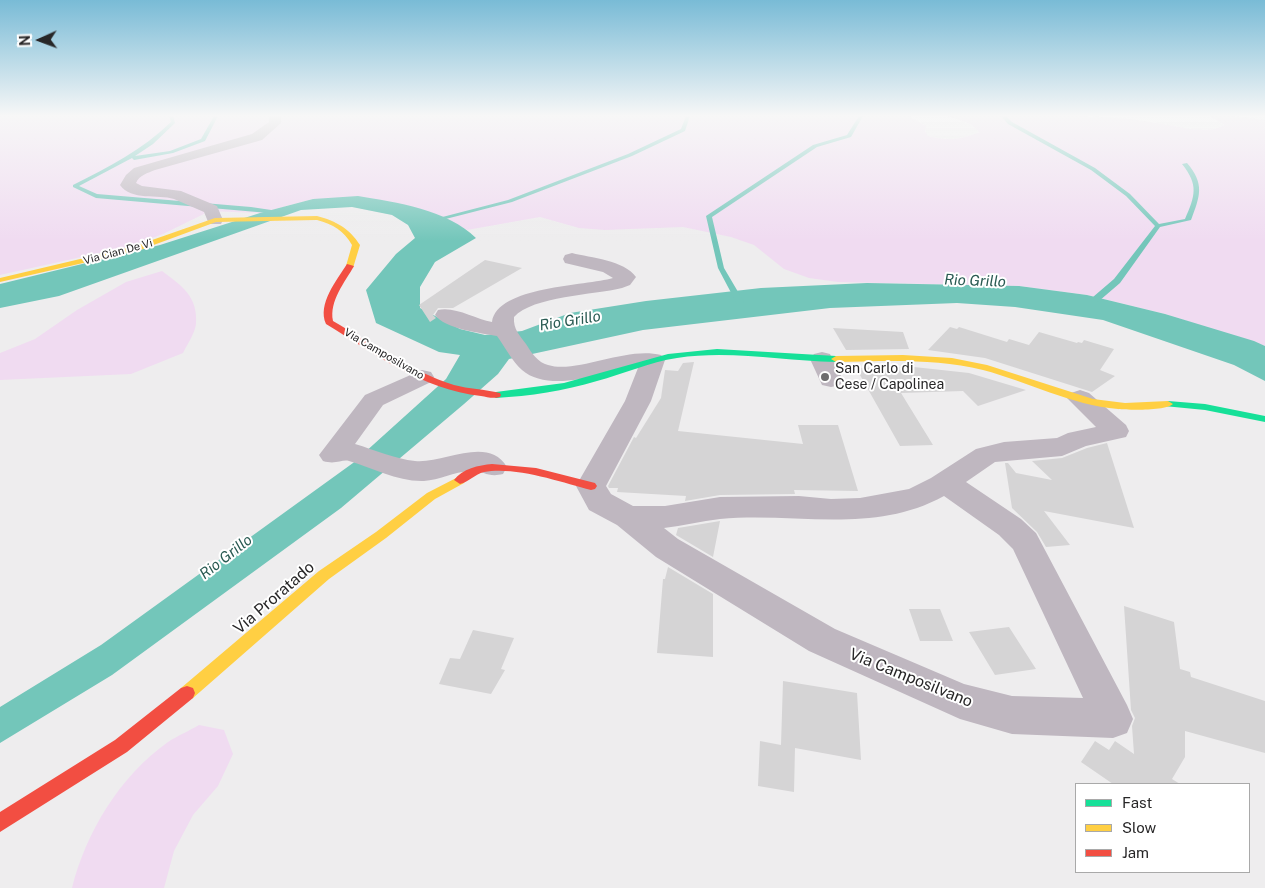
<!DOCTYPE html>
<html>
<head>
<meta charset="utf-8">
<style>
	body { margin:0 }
	#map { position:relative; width:1265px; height:888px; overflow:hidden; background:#eeedee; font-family:"Public Sans",sans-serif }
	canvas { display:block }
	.legend { position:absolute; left:1075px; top:783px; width:175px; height:90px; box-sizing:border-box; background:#fff; border:1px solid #a9a9a9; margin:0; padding:6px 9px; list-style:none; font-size:15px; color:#282728 }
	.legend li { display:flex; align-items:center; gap:10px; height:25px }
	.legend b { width:25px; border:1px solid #a9a9a9 }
	.north { position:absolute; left:15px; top:15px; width:50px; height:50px; -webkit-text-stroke:4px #fff; paint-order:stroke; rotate:268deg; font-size:14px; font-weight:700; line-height:20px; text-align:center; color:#282728 }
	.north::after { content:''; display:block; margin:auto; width:18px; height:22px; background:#282728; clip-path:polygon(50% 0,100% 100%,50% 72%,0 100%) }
</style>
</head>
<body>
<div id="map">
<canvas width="1265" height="888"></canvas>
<ul class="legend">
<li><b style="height:6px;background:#16e098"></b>Fast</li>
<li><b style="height:6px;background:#ffcf43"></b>Slow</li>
<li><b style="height:6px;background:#f24e42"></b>Jam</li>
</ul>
<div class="north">N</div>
</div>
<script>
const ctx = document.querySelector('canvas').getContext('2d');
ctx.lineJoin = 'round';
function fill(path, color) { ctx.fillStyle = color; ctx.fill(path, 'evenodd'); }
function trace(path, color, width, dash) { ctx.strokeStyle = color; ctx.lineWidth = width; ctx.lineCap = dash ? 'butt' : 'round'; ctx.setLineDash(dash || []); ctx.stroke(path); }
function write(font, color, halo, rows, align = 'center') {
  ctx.font = font + ' "Public Sans",sans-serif'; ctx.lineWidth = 4; ctx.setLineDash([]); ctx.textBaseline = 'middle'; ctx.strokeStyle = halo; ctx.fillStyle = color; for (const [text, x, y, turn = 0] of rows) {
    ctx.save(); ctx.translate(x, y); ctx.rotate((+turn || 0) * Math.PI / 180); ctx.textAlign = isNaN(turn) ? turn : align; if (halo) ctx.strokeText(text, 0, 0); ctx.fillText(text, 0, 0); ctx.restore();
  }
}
fill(new Path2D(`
	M0,116H909L926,126L925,131L928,136C947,141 961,140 979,132C971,122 959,120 948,116C1017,116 1088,112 1157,123C1175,125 1207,136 1224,125L1210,116H1232L1265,120V346L1165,314L1087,295L1019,286L838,282L809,278L784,269L754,245L731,237L683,227L605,230L579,228L540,217L467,230L440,217L313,199L260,213L204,211V214L163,234L127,247L0,275Z
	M162,271C182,286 198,296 196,324C195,333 187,345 183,353L131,374L0,380V353L35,339L77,310L126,282Z
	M199,725L224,730L233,754L218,786L193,815L174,851L164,888H72C86,832 120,776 168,742C177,736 189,731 199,725Z`), '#f0dbf1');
fill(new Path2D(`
	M358,196C396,202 448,210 476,238L435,262L420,287V308L460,329L485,335L522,331L570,313L646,301L761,288L867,283L1019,286L1087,295L1165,314L1254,341L1265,346V381L1234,365L1103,320L1015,307L957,303L830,308L643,330L509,359L498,374L464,404L341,508L112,675L0,743V707L101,645L353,463L446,379L460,355L439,352L376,323L366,290L396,254L415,238L408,225L392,215L352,207L301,210L59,296L0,308V284L160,245L260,213L313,199Z`), '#73c6ba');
fill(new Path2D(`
	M169,116H173L175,123L153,144L135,156L170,151L201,139L214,116H218L205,141L173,153L134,160L132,158L79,186L97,194L251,207L278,211L280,212V214L96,198L73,187V185C109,167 142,150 171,122Z
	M686,116H690L685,131L632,156L512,202L430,223L427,221L508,200L628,154L681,129Z
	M859,116H863L851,137L817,147L712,217L724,268L744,302L743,304H737L718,268L706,216L813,145L847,135Z
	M1001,116H1006L1012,122L1095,168L1130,194L1159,224L1185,219C1195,196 1199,185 1182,164L1187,163C1205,184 1200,196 1191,220L1160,227L1120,283L1092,307H1086V303L1114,279L1155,226L1126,196L1091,170L1008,124Z`), '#73c6ba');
fill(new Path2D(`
	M485,260L522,268L453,308H438L433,315L436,318L430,322L419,305Z
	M950,327L957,329L959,327L1007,342L1009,339L1029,345L1039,332L1077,343L1078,342L1082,343L1084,340L1114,349L1100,370L1115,376L1092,392L985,358L928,350Z
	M833,328L903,332L909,349L846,350Z
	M694,362L678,431L803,444L798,425H838L858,491L794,490L795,494L720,495L685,501L686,496L617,492L618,488H609L608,486L634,437L636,438L661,398L665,370L678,371L683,363Z
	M914,367L969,373L1026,390L978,406L963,391L901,393L933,445L900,446L856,368Z
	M1107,443L1134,528L1044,511L1070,545L1046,547L1037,532L1012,508L1005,463H1008L1016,473L1052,480L1032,461L1062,458L1087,448Z
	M720,521L713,557L676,535L678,528Z
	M668,567L713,594V657L657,653L663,579H665Z
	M1124,606L1174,622L1180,669L1190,672L1191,677L1265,701V753L1185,731V757L1172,779L1180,784H1113L1081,762L1095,741L1109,750L1115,741L1134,754L1132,726L1135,718L1131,710Z
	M909,609H940L953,641H920Z
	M1009,627L1036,669L995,675L969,632Z
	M473,630L514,638L501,669L505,670L491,694L439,684L450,658L460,659Z
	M783,681L857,693L861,760L795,748L794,792L758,786L760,741L781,745Z`), '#d5d4d5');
fill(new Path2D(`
	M269,116H281V123L262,140L155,170C148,173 139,175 136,183L142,186L181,191L217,206L223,220L221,224H209L204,212C194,208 184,203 174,199C158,194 131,201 120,185L126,175L134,168L252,134L269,122Z
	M572,253C591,258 624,260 636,277L630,285L622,288C594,295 533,296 514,317C513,329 520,336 526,344C531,352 538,363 548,365C577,374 626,346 661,355L665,360L651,401L606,486L611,494L633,506H665L720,497L799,496L831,499L860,498L909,489L931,478L976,449L1004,442L1057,438L1068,433L1096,427L1067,398L1071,393L1080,390L1089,393L1126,425L1129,431L1126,437L1086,446L1062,456L995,462L966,482L1021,519L1036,533L1127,705L1133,719L1127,733L1113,738L1012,734L960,719L809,651L656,557L617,525L589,510L576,486L625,401L638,368C606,372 549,394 522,370C512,361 505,347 497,336C481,333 445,329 435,315L438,310C455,306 475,319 492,322C497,286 586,286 613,278L603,272L565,263L563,259L565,255ZM944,496L999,535L1013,549L1083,698L1012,696L964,684L835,629L678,539L664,528C683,526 701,521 720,519C797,512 873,535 944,496Z
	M822,352L830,354L843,380L840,385L831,387L822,385L810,359L814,354Z
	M422,370L431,372L434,377L431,382L383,405L355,444C375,450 395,459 415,461C443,464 488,435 507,467L503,474C487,478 484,470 470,471C454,472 439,480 424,481C398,482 373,468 349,461C342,459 336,465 323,461L319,455L365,395Z`), '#bfb7c0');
fill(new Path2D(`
	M717,349L836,356L841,359L836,362C783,361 730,350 677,358C650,362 623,374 597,381C564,391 530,396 496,398L491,395L496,392L564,383L668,354Z
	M1168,401L1205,404L1265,416V422L1205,410L1164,406L1163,404Z`), '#16e098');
fill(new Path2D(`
	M317,216C336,221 349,228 360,245L353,268L346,266L352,245C344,231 333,224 317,220L216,222L140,250L0,282V278L135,246L215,218Z
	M903,355L952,358L987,365L1093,399L1125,403L1168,401L1173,404C1166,411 1129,410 1118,409C1071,405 1028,382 983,370C935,358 885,361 836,362L831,359L836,356Z
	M460,476L464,477L466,480L464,483L435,499L386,538L329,579L193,698L187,700L181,698L179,693L181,688L319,571L376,532L427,493Z`), '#ffcf43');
fill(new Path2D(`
	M347,264L354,266C345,282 329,301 333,321C372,344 410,371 454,385C469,389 484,389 500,393L501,395L500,397C493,399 487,397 481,396C423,390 374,353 326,324C317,304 337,280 347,264Z
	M492,464L536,468L595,483L597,486L595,489L591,490C561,482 515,466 484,472C475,474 469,482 460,484L454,480C462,469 479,465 492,464Z
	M187,686L193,688L195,693L193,698L127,752L0,832V812L115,740L181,688Z`), '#f24e42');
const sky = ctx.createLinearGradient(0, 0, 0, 241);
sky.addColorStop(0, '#79bbd6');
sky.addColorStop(0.48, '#f7f7f7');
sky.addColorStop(1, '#f7f7f700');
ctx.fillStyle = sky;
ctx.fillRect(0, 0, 1265, 241);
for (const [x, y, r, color] of [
	[825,377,5,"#6d6c6d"]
]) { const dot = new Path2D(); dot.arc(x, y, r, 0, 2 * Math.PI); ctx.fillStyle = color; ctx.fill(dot); trace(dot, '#fff', 2); }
write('11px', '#282728', '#fff', [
	["Via Cian De Vi",118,252,-15],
	["Via Camposilvano",384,354,30]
]);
write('14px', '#282728', '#fff', [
	["San Carlo di",835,369],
	["Cese / Capolinea",835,385]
], 'left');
write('italic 15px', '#295a52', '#fff', [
	["Rio Grillo",975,281,2],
	["Rio Grillo",570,321,-9],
	["Rio Grillo",226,557,-38]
]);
write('16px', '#282728', '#fff', [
	["Via Proratado",274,598,-41],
	["Via Camposilvano",911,678,22]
]);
</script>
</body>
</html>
